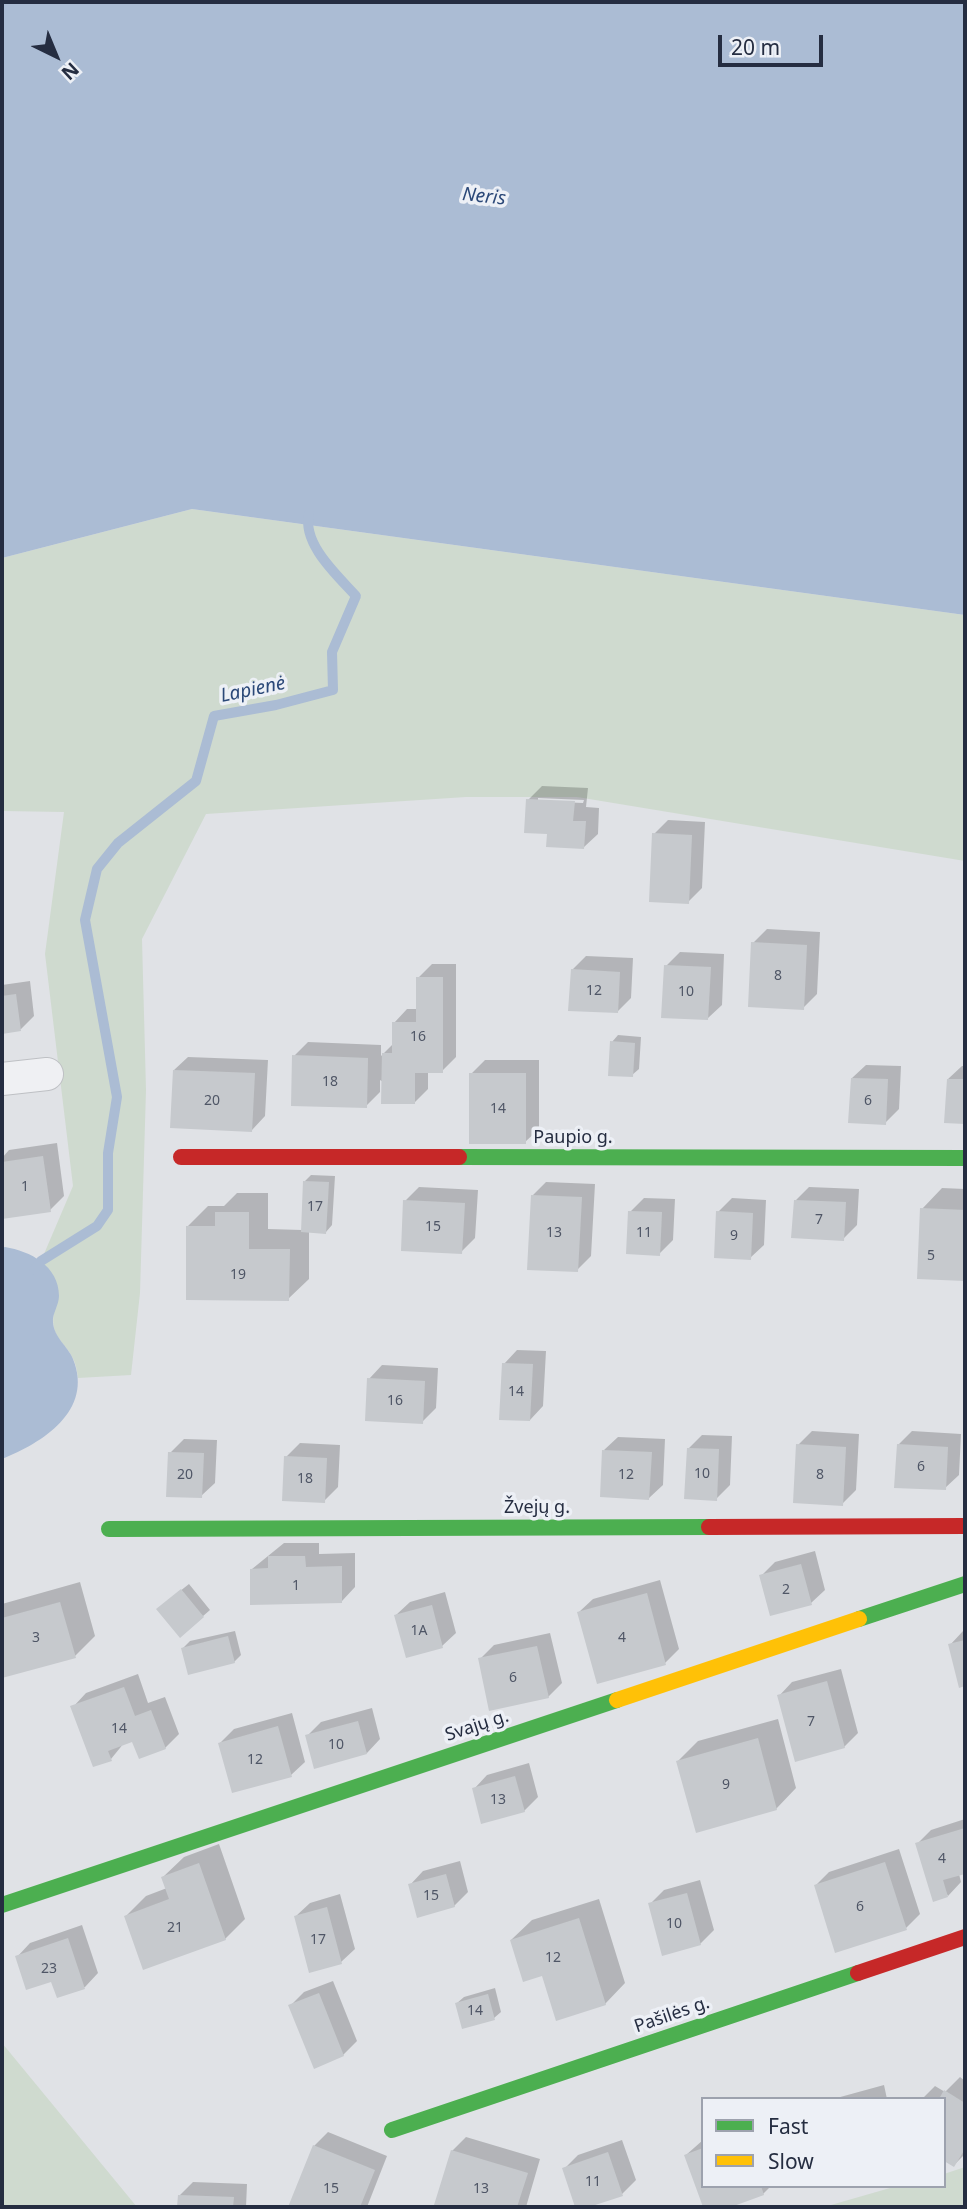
<!DOCTYPE html>
<html>
<head>
<meta charset="utf-8">
<style>
	body { margin:0 }
	#map { position:relative; width:967px; height:2209px; overflow:hidden; background:#e0e2e6; font-family:"Noto Sans",sans-serif }
	canvas { display:block }
	.frame { position:absolute; inset:0; border:4px solid #252d41; pointer-events:none }
	.legend { position:absolute; left:701px; top:2097px; width:245px; height:91px; box-sizing:border-box; background:#edf0f6; border:2px solid #9da2ae; margin:0; padding:9px 12px; list-style:none; font-size:21px; color:#252d41 }
	.legend li { display:flex; align-items:center; gap:14px; height:35px }
	.legend b { width:35px; border:2px solid #9da2ae }
	.north { position:absolute; left:21px; top:21px; width:70px; height:70px; -webkit-text-stroke:5px #edf0f6; paint-order:stroke; rotate:137deg; font-size:19px; font-weight:700; line-height:28px; text-align:center; color:#252d41 }
	.north::after { content:''; display:block; margin:auto; width:24px; height:32px; background:#252d41; clip-path:polygon(50% 0,100% 100%,50% 72%,0 100%) }
	.scale { position:absolute; left:718px; top:35px; width:105px; height:32px; box-sizing:border-box; border:4px solid #252d41; border-top:0; padding-left:9px; font-size:21px; line-height:24px; white-space:nowrap; color:#252d41; -webkit-text-stroke:5px #edf0f6; paint-order:stroke }
</style>
</head>
<body>
<div id="map">
<canvas width="967" height="2209"></canvas>
<div class="frame"></div>
<ul class="legend">
<li><b style="height:9px;background:#4caf50"></b>Fast</li>
<li><b style="height:9px;background:#ffc107"></b>Slow</li>
</ul>
<div class="north">N</div>
<div class="scale">20 m</div>
</div>
<script>
const ctx = document.querySelector('canvas').getContext('2d');
ctx.lineJoin = 'round';
function fill(path, color) { ctx.fillStyle = color; ctx.fill(path, 'evenodd'); }
function trace(path, color, width, dash) { ctx.strokeStyle = color; ctx.lineWidth = width; ctx.lineCap = dash ? 'butt' : 'round'; ctx.setLineDash(dash || []); ctx.stroke(path); }
function write(font, color, halo, rows, align = 'center') {
  ctx.font = font + ' "Noto Sans",sans-serif'; ctx.lineWidth = 7; ctx.setLineDash([]); ctx.textBaseline = 'middle'; ctx.strokeStyle = halo; ctx.fillStyle = color; for (const [text, x, y, turn = 0] of rows) {
    ctx.save(); ctx.translate(x, y); ctx.rotate((+turn || 0) * Math.PI / 180); ctx.textAlign = isNaN(turn) ? turn : align; if (halo) ctx.strokeText(text, 0, 0); ctx.fillText(text, 0, 0); ctx.restore();
  }
}
fill(new Path2D(`
	M192,509L965,615V861L577,797H466L206,814L142,939L146,1090L140,1293L131,1375L78,1378C77,1371 76,1363 72,1357C68,1348 60,1342 56,1334C45,1302 74,1299 41,1261L73,1186L45,954L64,812L2,811V558Z
	M2,2043L137,2207H2Z
	M965,2167V2207H824L897,2186H944V2174Z`), '#cfdacf');
fill(new Path2D(`
	M2,2H965V615L192,509L2,558Z
	M5,1247C30,1251 59,1266 59,1296C59,1305 52,1314 53,1322C54,1338 68,1346 73,1359C94,1411 42,1443 2,1459V1248Z`), '#abbcd4');
fill(new Path2D(`
	M542,786L588,788L586,807L599,808L598,834L584,847L549,832L528,800ZM538,798L584,800L583,803L538,801Z
	M668,820L705,822L702,888L688,902L654,834Z
	M767,929L820,932L817,994L803,1008L753,943Z
	M680,952L724,954L722,1005L708,1018L666,966Z
	M586,956L633,958L631,998L617,1012L572,970Z
	M432,964H456V1057L442,1071H428V1089L414,1103L380,1080V1092L366,1106L294,1056L308,1042L381,1045V1056L394,1043V1023L407,1009H418V978Z
	M30,981L34,1016L21,1029L2,1032V985Z
	M618,1035L641,1037L639,1069L632,1075L612,1042Z
	M188,1057L268,1060L265,1116L252,1130L174,1070Z
	M485,1060H539V1129L525,1142L471,1074Z
	M866,1065L901,1066L899,1109L885,1123L852,1078Z
	M962,1066H965V1122L946,1121L948,1079Z
	M57,1143L64,1196L50,1210L3,1217L2,1158L9,1150Z
	M311,1175L335,1176L332,1225L326,1232L309,1231V1279L288,1299L188,1226L208,1206H224L237,1193H268V1229L302,1230L305,1181Z
	M546,1182L595,1184L591,1256L577,1270L532,1196Z
	M419,1187L478,1190L475,1238L461,1252L405,1201Z
	M809,1187L859,1189L857,1225L843,1239L795,1201Z
	M942,1188L965,1189V1279L919,1277L922,1209Z
	M644,1198L675,1199L673,1240L659,1254L630,1212Z
	M732,1198L766,1200L764,1245L750,1258L718,1212Z
	M517,1350L546,1351L543,1406L530,1420L504,1364Z
	M382,1365L438,1368L436,1408L422,1422L369,1379Z
	M812,1431L859,1434L856,1490L842,1504L798,1445Z
	M912,1431L961,1434L959,1475L945,1488L898,1445Z
	M702,1435L732,1436L730,1485L716,1499L688,1449Z
	M618,1437L665,1439L663,1485L649,1498L604,1450Z
	M184,1439L217,1440L215,1483L201,1496L170,1453Z
	M300,1443L340,1445L338,1487L324,1501L286,1457Z
	M284,1543H319V1554L355,1553V1587L342,1601L252,1569Z
	M815,1551L825,1590L811,1603L761,1576L775,1562Z
	M660,1580L679,1649L665,1663L579,1612L593,1599Z
	M80,1582L95,1636L75,1656L2,1676V1604Z
	M189,1584L210,1610L180,1636L165,1603Z
	M445,1592L456,1633L442,1646L396,1615L410,1602Z
	M235,1631L241,1655L234,1662L183,1648L190,1641Z
	M963,1631L965,1684L961,1686L950,1645Z
	M550,1633L562,1683L548,1697L480,1659L494,1645Z
	M841,1669L858,1733L844,1747L779,1696L792,1682Z
	M138,1674L148,1703L165,1697L179,1734L165,1748L134,1739L124,1743L111,1759L94,1765L73,1707L86,1693Z
	M372,1708L380,1739L367,1753L307,1736L321,1722Z
	M292,1713L305,1762L291,1775L220,1743L234,1729Z
	M778,1719L796,1788L776,1809L678,1761L698,1741Z
	M529,1763L538,1797L524,1811L474,1789L487,1775Z
	M965,1819V1872L959,1874L961,1882L948,1896L917,1844L931,1830Z
	M219,1844L245,1919L225,1939L126,1916L146,1896L167,1888L163,1877L184,1857Z
	M899,1849L920,1914L906,1928L816,1885L829,1872Z
	M460,1861L468,1892L454,1906L410,1885L423,1871Z
	M700,1880L714,1930L700,1944L650,1904L664,1890Z
	M340,1894L355,1949L341,1962L296,1916L310,1903Z
	M599,1899L625,1983L605,2004L543,1974L511,1940L532,1920Z
	M82,1925L98,1973L85,1987L58,1996L53,1979L17,1957L30,1943Z
	M333,1981L357,2041L343,2055L290,2006L304,1992Z
	M495,1988L501,2012L494,2018L457,2003L464,1997Z
	M960,2077L965,2081V2154L954,2165L944,2099H922L935,2086L945,2092Z
	M884,2085L887,2099H833Z
	M328,2132L387,2156L367,2207L290,2206L314,2146Z
	M466,2137L540,2159L526,2207H447L436,2204L452,2151Z
	M622,2140L636,2180L622,2194L577,2207L564,2169L578,2155Z
	M703,2140V2186H771L763,2194L726,2207H705L686,2155Z
	M193,2182L247,2184L246,2207H179L180,2195Z`), '#0003');
trace(new Path2D(`
	M34,1270L41,1261L97,1226L108,1210V1153L117,1097L85,920L97,869L118,843L196,781L214,716L276,705L333,690L332,652L356,596C337,575 302,544 309,514`), '#abbcd4', 10);
fill(new Path2D(`
	M526,799L575,801L573,821H586L584,849L546,847L547,834L524,833Z
	M652,833L692,835L689,904L649,902Z
	M751,942L807,945L804,1010L748,1007Z
	M664,965L711,967L708,1020L661,1018Z
	M571,969L620,972L618,1013L568,1011Z
	M416,977H443V1073H415V1104H381L382,1053H392V1022H416Z
	M16,994L21,1031L2,1034V996Z
	M610,1041L635,1043L633,1077L608,1076Z
	M292,1055L368,1058L367,1108L291,1106Z
	M173,1070L255,1073L252,1132L170,1128Z
	M469,1073H526V1144H469Z
	M851,1078L888,1079L886,1125L848,1123Z
	M947,1079H965V1124L944,1123Z
	M43,1156L51,1212L2,1219V1162Z
	M303,1181L329,1182L326,1234L301,1232Z
	M531,1195L582,1197L578,1272L527,1270Z
	M403,1200L465,1203L462,1254L401,1251Z
	M794,1200L846,1202L844,1241L791,1238Z
	M920,1208L965,1210V1281L917,1279Z
	M628,1211L662,1212L660,1256L626,1254Z
	M716,1211L753,1213L751,1260L714,1258Z
	M215,1212H249V1249H290L289,1301L186,1300V1226H215Z
	M502,1363L533,1364L530,1421L499,1420Z
	M367,1378L425,1381L423,1424L365,1421Z
	M796,1444L846,1447L843,1506L793,1503Z
	M897,1444L948,1447L946,1490L894,1488Z
	M687,1448L719,1449L717,1501L684,1499Z
	M602,1450L652,1452L649,1500L600,1497Z
	M168,1452L204,1453L202,1498L166,1497Z
	M284,1456L327,1458L325,1503L282,1501Z
	M268,1556H305L306,1567L342,1566V1603L250,1605V1569L268,1568Z
	M801,1564L812,1605L770,1616L759,1575Z
	M181,1589L204,1617L180,1638L156,1609Z
	M647,1593L666,1665L597,1684L577,1612Z
	M60,1602L76,1658L2,1678V1618Z
	M432,1605L443,1648L406,1658L394,1615Z
	M228,1636L235,1663L188,1675L181,1648Z
	M965,1640V1686L959,1688L948,1644Z
	M537,1646L549,1698L489,1711L478,1658Z
	M827,1681L845,1748L795,1762L777,1695Z
	M124,1687L135,1716L151,1710L166,1749L139,1759L132,1742L108,1751L112,1761L93,1767L70,1706Z
	M358,1721L367,1754L314,1769L305,1735Z
	M278,1726L292,1777L232,1793L218,1743Z
	M758,1738L777,1810L696,1833L676,1761Z
	M515,1776L525,1812L481,1824L472,1788Z
	M965,1828V1874L943,1880L948,1897L933,1902L915,1843Z
	M885,1862L907,1930L835,1953L814,1885Z
	M199,1863L226,1940L143,1970L124,1916L169,1899L161,1877Z
	M446,1874L455,1907L417,1918L408,1884Z
	M687,1893L701,1945L662,1956L648,1903Z
	M327,1907L342,1964L309,1973L294,1916Z
	M579,1918L606,2005L556,2021L542,1976L523,1982L510,1940Z
	M68,1938L85,1989L57,1998L51,1982L26,1990L15,1956Z
	M319,1993L344,2056L314,2069L288,2005Z
	M488,1994L495,2020L462,2029L455,2003Z
	M944,2090L965,2103V2149L954,2167L944,2161V2099H939Z
	M313,2145L375,2170L360,2207H288Z
	M703,2148V2186H761L764,2195L731,2207H703L684,2155Z
	M451,2150L528,2173L517,2207L434,2205Z
	M608,2152L623,2196L589,2207H575L562,2168Z
	M178,2195L234,2197L233,2207H177Z`), '#c6c9cd');
const street = new Path2D(`
	M2,1079L47,1074`);
trace(street, '#bec0c4', 34);
trace(street, '#eff0f3', 32);
trace(new Path2D(`
	M459,1157L965,1158
	M109,1529L709,1527
	M859,1619L965,1584
	M2,1905L617,1700
	M392,2130L858,1973`), '#4caf50', 16);
trace(new Path2D(`
	M617,1700L859,1619`), '#ffc107', 16);
trace(new Path2D(`
	M181,1157H459
	M709,1527L965,1526
	M858,1973L965,1937`), '#c62828', 16);
write('14px', '#4f5666', null, [
	["8",778,976],
	["12",594,991],
	["10",686,992],
	["16",418,1037],
	["18",330,1082],
	["20",212,1101],
	["6",868,1101],
	["14",498,1109],
	["1",25,1187],
	["17",315,1207],
	["7",819,1220],
	["15",433,1227],
	["13",554,1233],
	["11",644,1233],
	["9",734,1236],
	["5",931,1256],
	["19",238,1275],
	["14",516,1392],
	["16",395,1401],
	["6",921,1467],
	["10",702,1474],
	["20",185,1475],
	["12",626,1475],
	["8",820,1475],
	["18",305,1479],
	["1",296,1586],
	["2",786,1590],
	["1A",419,1631],
	["3",36,1638],
	["4",622,1638],
	["6",513,1678],
	["7",811,1722],
	["14",119,1729],
	["10",336,1745],
	["12",255,1760],
	["9",726,1785],
	["13",498,1800],
	["4",942,1859],
	["15",431,1896],
	["6",860,1907],
	["10",674,1924],
	["21",175,1928],
	["17",318,1940],
	["12",553,1958],
	["23",49,1969],
	["14",475,2011],
	["11",593,2182],
	["15",331,2189],
	["13",481,2189]
]);
write('18px', '#252d41', '#edf0f6', [
	["Paupio g.",573,1138],
	["Žvejų g.",537,1508],
	["Svajų g.",477,1726,-18],
	["Pašilės g.",672,2015,-19]
]);
write('italic 19px', '#2b4878', '#edf0f6', [
	["Neris",484,197,6],
	["Lapienė",253,690,-12]
]);
</script>
</body>
</html>
